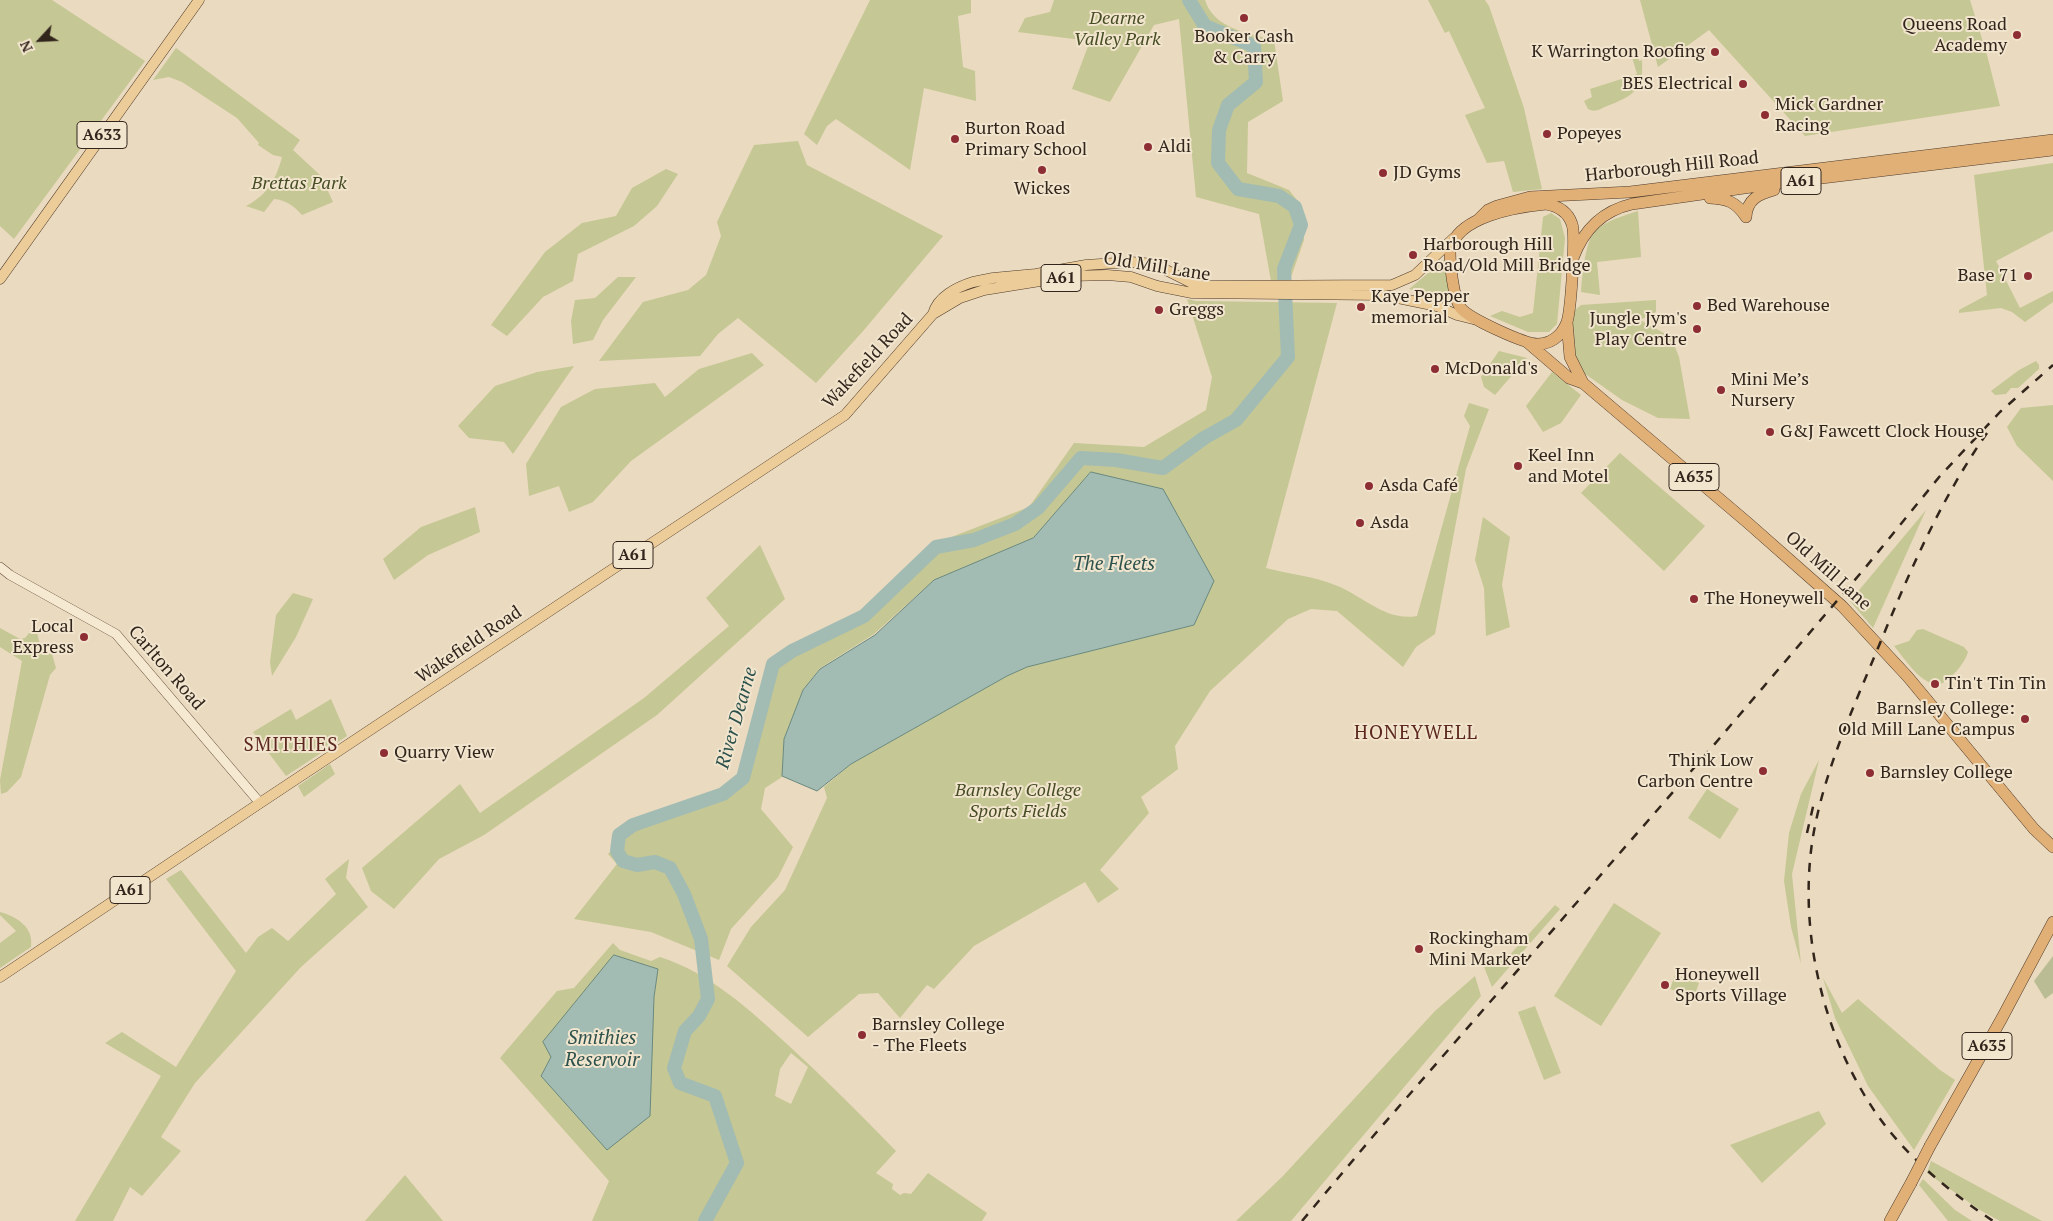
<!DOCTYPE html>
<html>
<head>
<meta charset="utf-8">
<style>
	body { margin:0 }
	#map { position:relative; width:2053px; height:1221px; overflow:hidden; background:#eadabf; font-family:"PT Serif",serif }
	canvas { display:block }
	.north { position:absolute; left:15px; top:15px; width:50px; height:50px; -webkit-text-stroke:4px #f2e5ce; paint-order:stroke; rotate:245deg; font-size:14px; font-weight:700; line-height:20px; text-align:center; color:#32251c }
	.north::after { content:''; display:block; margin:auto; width:18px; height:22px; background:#32251c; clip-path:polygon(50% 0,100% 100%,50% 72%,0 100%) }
</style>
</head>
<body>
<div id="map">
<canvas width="2053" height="1221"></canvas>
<div class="north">N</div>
</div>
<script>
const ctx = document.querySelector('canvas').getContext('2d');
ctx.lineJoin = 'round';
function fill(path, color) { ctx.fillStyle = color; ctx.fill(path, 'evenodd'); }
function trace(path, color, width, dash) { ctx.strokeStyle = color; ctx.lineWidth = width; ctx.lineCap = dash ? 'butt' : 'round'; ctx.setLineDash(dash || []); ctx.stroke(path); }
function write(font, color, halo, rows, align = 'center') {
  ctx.font = font + ' "PT Serif",serif'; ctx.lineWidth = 4; ctx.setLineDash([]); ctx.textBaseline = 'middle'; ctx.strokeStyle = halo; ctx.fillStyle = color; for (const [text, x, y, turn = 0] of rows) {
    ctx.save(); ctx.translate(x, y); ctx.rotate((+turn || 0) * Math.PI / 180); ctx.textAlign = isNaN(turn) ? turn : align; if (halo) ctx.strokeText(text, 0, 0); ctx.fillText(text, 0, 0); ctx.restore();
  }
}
fill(new Path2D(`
	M0,0H52L145,61L14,239L0,226Z
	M870,0H971V13L958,16L963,67L975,71L976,101L924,88L910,170L836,119L827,126L817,145L804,134Z
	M1054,0H1205C1214,29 1248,33 1274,40L1283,101L1248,122L1247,173L1289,190L1300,204L1304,240L1290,280L1271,281L1259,214L1196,197L1179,19L1154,25L1110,102L1072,89L1090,41L1018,32L1025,18L1050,12Z
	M1428,0H1485L1489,6L1524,108L1542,189L1513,192L1504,161L1487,163L1465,115L1485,108L1449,31L1445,33Z
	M1640,0H1970L1987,55L2000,106L1805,136L1709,30L1658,67Z
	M176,48L300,140L293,150L321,176L333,202L302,215C294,206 286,200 274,199L264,212L246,206C267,195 276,180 282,157L273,155L258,145L259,143L237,118L182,82L169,77L153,80Z
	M1638,55L1639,61L1642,60C1644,90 1633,96 1607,106C1600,109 1595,113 1588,109L1584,101L1592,97L1590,89L1637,74L1632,57Z
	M798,141L807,165L943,236L864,330L816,383L738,318L718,334L700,356L599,361L643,302L688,290L706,275L721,236L717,222L754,145Z
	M2053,163V231L1996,261L2020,308L2053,291V302L2025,322L2012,312L2001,308L1959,313V310L1987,295L1974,175Z
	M666,169L678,174L657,206L634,226L578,254L573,281L543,297L507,336L491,325L545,252L582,223L616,216L632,188Z
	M1638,211L1641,257L1597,262L1600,295L1581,292C1582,278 1585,241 1595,231C1607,220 1623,216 1638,211Z
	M1551,213L1560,219L1565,238L1557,324L1549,332H1528L1490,316L1502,311L1520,317L1533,313L1543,217Z
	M1445,259L1452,300L1409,289Z
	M618,277H636L603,320L593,340L573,344L571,321L575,300L595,298Z
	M1187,299L1196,301L1337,303L1266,568C1288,574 1314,576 1335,585C1362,595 1386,622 1417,616L1470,426L1464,416L1469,403L1489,409L1466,469L1435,634L1416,647L1403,667L1337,611L1311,609L1288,619L1210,691L1175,746L1178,769L1141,797L1149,813L1100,870L1119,889L1098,903L1085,882L974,946L934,989L927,985L900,1018L878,993L859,994L808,1037L727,966L751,927L785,890L827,798L824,787L851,764L1007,676L1027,667L1194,625L1091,472L1033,538L934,580L874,634L820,668L803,690L784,739L782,777L765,788L761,809L793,847L778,877L731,929L719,960L651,932L574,919L617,864L608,854L629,832L746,782L773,664L792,651L864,616L931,545L1029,507L1074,443L1144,447L1206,410L1212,377Z
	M1656,300V312L1640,320L1671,337L1679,357L1690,419L1658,418L1622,400L1581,371L1571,347L1574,311L1581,305Z
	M1499,351L1527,358L1495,395L1484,387L1481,377Z
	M752,353L764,365L631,461L593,502L569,512L559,486L529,496L526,464L561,407L595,389L655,383L665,397L699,369Z
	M2036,361L2039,365V369L2018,388H2011L2006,394L1995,395L1991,391L2019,370Z
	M574,366L513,454L504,442L469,438L458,426L495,386L537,372Z
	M1552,372L1581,395L1561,423L1543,432L1526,406Z
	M2053,405V481L2017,446L2007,427L2021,408Z
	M1620,453L1705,526L1664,571L1581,493Z
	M475,507L480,532L428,555L394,580L383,559L421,527Z
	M1926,510L1873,628L1850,601Z
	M1483,517L1510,537L1502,585L1510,627L1486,636L1484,588L1475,560Z
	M760,545L785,599L657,715L484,835L439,859L394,909L371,891L362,868L460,784L480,813L644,698L729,626L706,598Z
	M293,593L313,599L296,637L272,676L270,662L276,615Z
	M0,628L20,639L25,638L29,633H37L41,648L52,654L56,668L50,675L21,777L7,792L1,794L0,780L22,661L0,647Z
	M1923,629L1964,647L1968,652C1964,665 1951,679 1939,685C1920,684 1905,659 1894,646L1909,641L1917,630Z
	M331,699L347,736L286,776L253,732L291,709L296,720Z
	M1819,760L1792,874L1801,964L1791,927L1784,881L1789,833L1801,794Z
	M330,764L335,774L304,797L298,786Z
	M1707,789L1739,809L1720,839L1688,818Z
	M349,859L346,878L368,907L301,967L195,1083L161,1137L181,1151L142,1196L130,1187L113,1221H75L161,1076L105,1043L122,1032L176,1067L236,971L166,879L181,870L246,953L258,937L272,928L288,941L336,894L325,879Z
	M1614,903L1661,933L1601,1026L1554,996Z
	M1555,905L1560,909L1492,987L1484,967L1506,959Z
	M0,912C17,917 34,927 31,947L0,968V943L16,931L0,915Z
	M613,943L620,950L651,961L660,957C710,973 750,1010 788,1045C825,1079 861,1115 896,1151L876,1173L893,1184L892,1189L900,1195L904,1193L911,1194L928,1173L987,1213L982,1221H592L609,1181L500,1058L557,991L574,988ZM658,969L654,997L541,1076L551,1057ZM791,1053L808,1067L791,1104L775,1096L780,1069Z
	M1675,975L1699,983L1694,997L1670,989Z
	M1475,976L1481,996L1291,1221H1236L1283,1176L1435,1011Z
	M1823,978L1842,1013L1858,999L1940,1070L1955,1080L1914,1150L1868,1086L1835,1018Z
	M1535,1006L1561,1073L1544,1080L1518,1012Z
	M1819,1111L1826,1124L1762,1183L1730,1145Z
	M1931,1161L2042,1221H2000L1980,1210L1927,1173Z
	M405,1175L443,1221H365Z
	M1923,1179L1955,1210L1972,1221H1948L1919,1185Z`), '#c5c794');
fill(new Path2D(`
	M2053,956V993L2045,999L2034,981Z`), '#babc93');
const water = new Path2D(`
	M1091,472L1163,489L1214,581L1194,625L1027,667L1007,676L851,764L817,791L782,776L784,739L803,690L820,669L875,635L934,580L1033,538Z
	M614,955L658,969L654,997L650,1116L607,1150L541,1076L551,1057L543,1042Z`);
fill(water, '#a2bcb3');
trace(water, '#6a897f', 1);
trace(new Path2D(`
	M705,1221L737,1163L715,1096L680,1083L674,1068L685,1031L699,1016L708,999L701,939L684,894L670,868L655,862L637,865L623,861L617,851L619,835L633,825L723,794L743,778L773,664L792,651L864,616L936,547L974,540L1015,524L1038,508L1081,458L1116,460L1163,468L1204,438L1236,420L1288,357L1284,269L1301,225L1295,207L1279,196L1238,189L1218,163L1219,130L1228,105L1256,82L1254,46L1205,26L1189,0`), '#a2bcb3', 14);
const secondary = new Path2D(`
	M0,567L10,575L116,634L260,803`);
const primary = new Path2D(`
	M0,279L199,0
	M933,314C937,297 957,287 973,282L993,278L1036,274L1086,265L1131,262L1154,264L1194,284L1202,286L1392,285L1415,275L1454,238
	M0,977L260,803L845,415L933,314L960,298L984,290L1071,276L1107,275L1131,277L1157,286L1192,293L1383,295L1437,306L1457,315L1473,319`);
const trunk = new Path2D(`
	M1710,198C1728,199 1736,202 1746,217
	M1546,204C1558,206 1568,212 1572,224C1576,235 1571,309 1567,322C1565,327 1562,332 1559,335C1553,341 1546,344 1538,344C1525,344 1467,318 1460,307C1453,296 1450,264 1450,251C1456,216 1517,207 1546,204Z
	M1746,217C1747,199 1759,194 1774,190
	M1479,219L1488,210L1497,206L1530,197L1630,192L2053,140
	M1573,258C1584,229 1602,211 1632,204L1772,184L2053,150
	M1567,322L1570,357L1583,383L1748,523L1842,606L1908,677L2034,829L2053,847
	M1527,342L1569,378L1583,383
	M1930,1146L2002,1018L2053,922
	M1890,1221L1911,1183`);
trace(secondary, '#634d3c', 10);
trace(primary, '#4f3b2d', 11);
trace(trunk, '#4f3b2d', 12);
trace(secondary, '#f6e9d1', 9);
trace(primary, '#eccc98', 10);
trace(trunk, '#e1b076', 11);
trace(new Path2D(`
	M1987,433C1940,500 1909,573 1878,648C1852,711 1822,776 1812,843C1799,936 1824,1039 1878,1116C1908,1158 1950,1192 1993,1221
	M1807,833L1815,798
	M1302,1221L1375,1134L1707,753L1865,568L1940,476L2000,412L2053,365`), '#32251c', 2.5, [9, 9]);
const trunkBridge = new Path2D(`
	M1911,1183L1930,1146`);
trace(trunkBridge, '#4f3b2d', 12, []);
trace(trunkBridge, '#e1b076', 11);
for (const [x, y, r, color] of [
	[1244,18,5,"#8d2d34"],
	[2017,35,5,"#8d2d34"],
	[1715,52,5,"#8d2d34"],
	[1743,84,5,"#8d2d34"],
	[1765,115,5,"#8d2d34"],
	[1547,134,5,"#8d2d34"],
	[955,139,5,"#8d2d34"],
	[1148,147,5,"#8d2d34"],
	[1042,170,5,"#8d2d34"],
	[1383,173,5,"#8d2d34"],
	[1413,255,5,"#8d2d34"],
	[2028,276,5,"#8d2d34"],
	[1697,306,5,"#8d2d34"],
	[1361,307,5,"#8d2d34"],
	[1159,310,5,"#8d2d34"],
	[1697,329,5,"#8d2d34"],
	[1435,369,5,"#8d2d34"],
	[1721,390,5,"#8d2d34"],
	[1770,432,5,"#8d2d34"],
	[1518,466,5,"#8d2d34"],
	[1369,486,5,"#8d2d34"],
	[1360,523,5,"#8d2d34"],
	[1694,599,5,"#8d2d34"],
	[84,637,5,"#8d2d34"],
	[1935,684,5,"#8d2d34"],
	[2025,719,5,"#8d2d34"],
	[384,753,5,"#8d2d34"],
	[1763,771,5,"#8d2d34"],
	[1870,773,5,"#8d2d34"],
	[1419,949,5,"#8d2d34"],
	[1665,985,5,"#8d2d34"],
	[862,1035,5,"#8d2d34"]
]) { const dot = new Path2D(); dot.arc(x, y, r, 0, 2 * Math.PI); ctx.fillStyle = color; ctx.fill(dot); trace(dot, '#f2e5ce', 2); }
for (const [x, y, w] of [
	[102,135,50],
	[1801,181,40],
	[1061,278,40],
	[1694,477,50],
	[633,555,40],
	[130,890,40],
	[1987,1046,50]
]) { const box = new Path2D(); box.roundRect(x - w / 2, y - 13.5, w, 27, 4); ctx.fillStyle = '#f2e5ce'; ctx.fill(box); trace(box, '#32251c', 1); }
write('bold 16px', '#32251c', null, [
	["A633",102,135],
	["A61",1801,181],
	["A61",1061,278],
	["A635",1694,477],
	["A61",633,555],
	["A61",130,890],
	["A635",1987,1046]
]);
write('italic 18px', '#464d24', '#f2e5ce', [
	["Dearne",1117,19],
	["Valley Park",1117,40],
	["Brettas Park",299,184],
	["Barnsley College",1018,791],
	["Sports Fields",1018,812]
]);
write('18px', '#32251c', '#f2e5ce', [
	["Queens Road",2007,25,"right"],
	["Academy",2007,46,"right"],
	["Booker Cash",1244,37,"center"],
	["& Carry",1244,58,"center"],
	["K Warrington Roofing",1705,52,"right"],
	["BES Electrical",1733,84,"right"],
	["Mick Gardner",1775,105],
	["Racing",1775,126],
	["Burton Road",965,129],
	["Primary School",965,150],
	["Popeyes",1557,134],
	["Aldi",1158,147],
	["JD Gyms",1393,173],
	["Wickes",1042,189,"center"],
	["Harborough Hill",1423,245],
	["Road/Old Mill Bridge",1423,266],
	["Base 71",2018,276,"right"],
	["Kaye Pepper",1371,297],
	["memorial",1371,318],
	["Bed Warehouse",1707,306],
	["Greggs",1169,310],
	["Jungle Jym's",1687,319,"right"],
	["Play Centre",1687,340,"right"],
	["McDonald's",1445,369],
	["Mini Me’s",1731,380],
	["Nursery",1731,401],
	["G&J Fawcett Clock House",1780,432],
	["Keel Inn",1528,456],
	["and Motel",1528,477],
	["Asda Café",1379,486],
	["Asda",1370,523],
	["The Honeywell",1704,599],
	["Local",74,627,"right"],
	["Express",74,648,"right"],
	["Tin't Tin Tin",1945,684],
	["Barnsley College:",2015,709,"right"],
	["Old Mill Lane Campus",2015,730,"right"],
	["Quarry View",394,753],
	["Think Low",1753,761,"right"],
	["Carbon Centre",1753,782,"right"],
	["Barnsley College",1880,773],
	["Rockingham",1429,939],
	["Mini Market",1429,960],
	["Honeywell",1675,975],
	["Sports Village",1675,996],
	["Barnsley College",872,1025],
	["- The Fleets",872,1046]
], 'left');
write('18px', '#32251c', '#f2e5ce', [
	["Harborough Hill Road",1672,167,-6],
	["Old Mill Lane",1157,267,9],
	["Wakefield Road",868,361,-47],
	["Old Mill Lane",1828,571,42],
	["Wakefield Road",469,645,-34],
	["Carlton Road",166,668,49]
]);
write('italic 19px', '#2c514c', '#f2e5ce', [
	["The Fleets",1114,565],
	["River Dearne",737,718,-74],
	["Smithies",602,1039],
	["Reservoir",602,1061]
]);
ctx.letterSpacing = '1px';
write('19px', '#5c271e', '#f2e5ce', [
	["HONEYWELL",1416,734],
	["SMITHIES",291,746]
]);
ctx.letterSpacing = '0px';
</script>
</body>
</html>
